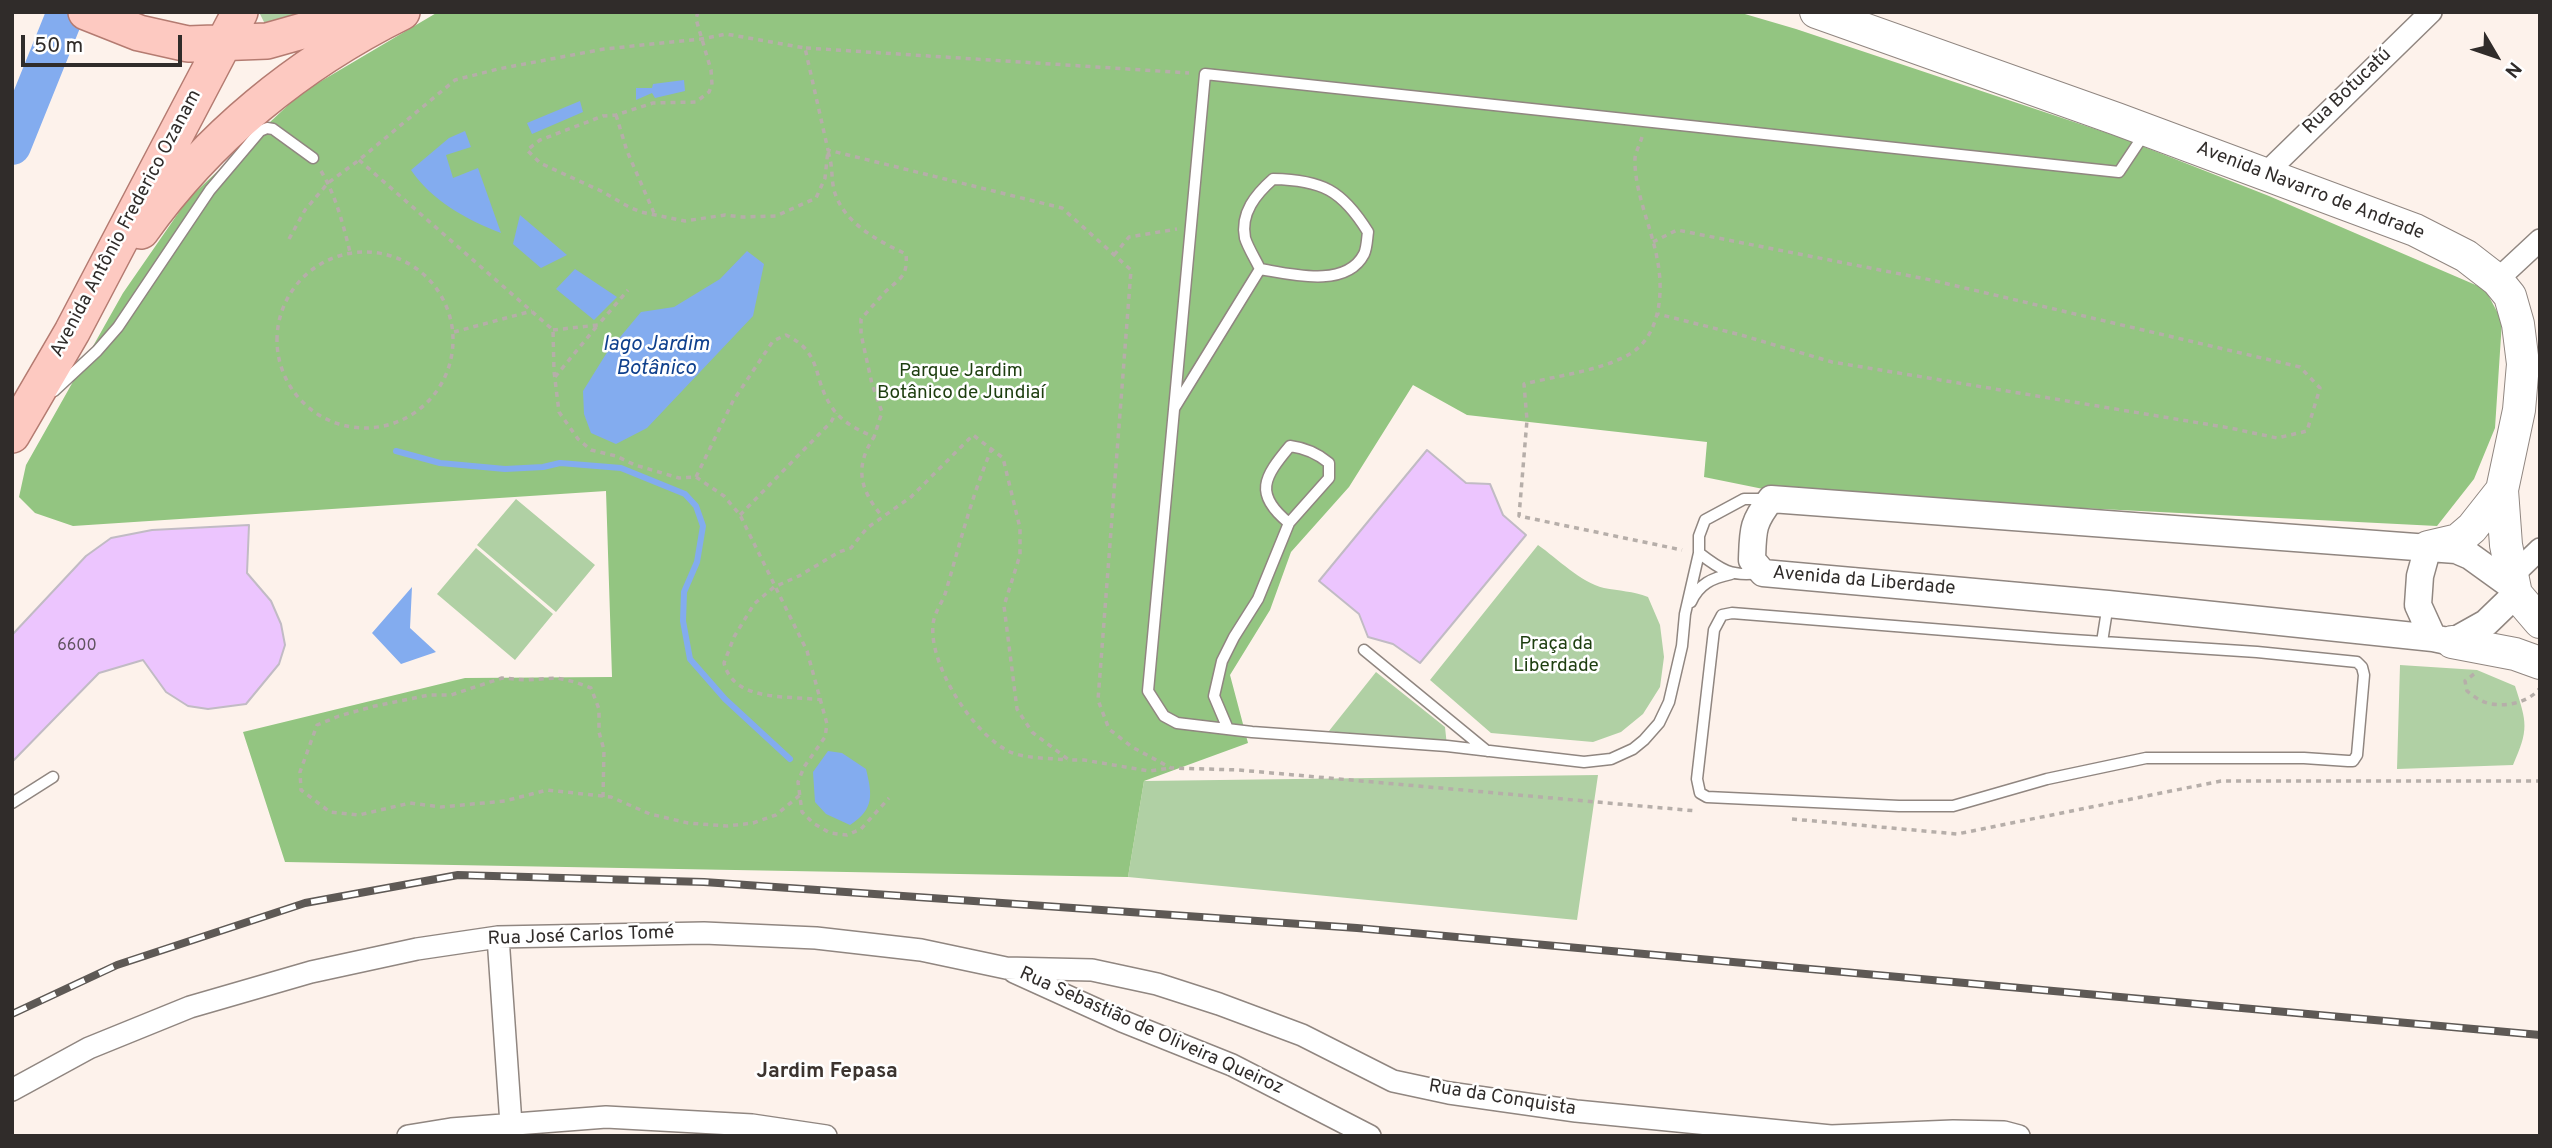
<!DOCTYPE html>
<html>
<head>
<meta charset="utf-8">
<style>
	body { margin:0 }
	#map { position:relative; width:2552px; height:1148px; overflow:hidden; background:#fdf2eb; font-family:Overpass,sans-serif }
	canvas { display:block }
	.frame { position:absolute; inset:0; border:14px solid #302c2a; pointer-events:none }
	.north { position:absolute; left:2461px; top:21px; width:70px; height:70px; -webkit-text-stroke:5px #fff; paint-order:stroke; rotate:129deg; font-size:19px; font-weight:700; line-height:28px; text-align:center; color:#302c2a }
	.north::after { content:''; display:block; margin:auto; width:24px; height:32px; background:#302c2a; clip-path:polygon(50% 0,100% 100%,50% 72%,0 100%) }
	.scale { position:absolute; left:21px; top:35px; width:161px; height:32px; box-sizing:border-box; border:4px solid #302c2a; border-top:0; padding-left:9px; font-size:21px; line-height:24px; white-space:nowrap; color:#302c2a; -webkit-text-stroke:5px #fff; paint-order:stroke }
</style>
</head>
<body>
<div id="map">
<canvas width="2552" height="1148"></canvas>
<div class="frame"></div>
<div class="north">N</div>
<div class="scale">50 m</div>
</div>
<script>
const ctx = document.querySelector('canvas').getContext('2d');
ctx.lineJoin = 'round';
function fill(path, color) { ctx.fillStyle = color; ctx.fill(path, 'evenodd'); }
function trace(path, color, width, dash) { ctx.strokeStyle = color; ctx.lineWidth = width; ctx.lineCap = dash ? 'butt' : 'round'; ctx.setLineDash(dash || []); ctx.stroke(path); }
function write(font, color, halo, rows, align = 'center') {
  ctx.font = font + ' Overpass,sans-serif'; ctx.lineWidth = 5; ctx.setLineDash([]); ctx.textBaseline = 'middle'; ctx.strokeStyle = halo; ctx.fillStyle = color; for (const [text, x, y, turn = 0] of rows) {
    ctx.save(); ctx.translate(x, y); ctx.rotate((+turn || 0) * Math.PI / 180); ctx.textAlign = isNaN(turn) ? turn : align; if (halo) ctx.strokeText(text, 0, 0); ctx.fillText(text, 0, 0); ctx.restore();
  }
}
fill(new Path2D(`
	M259,12H318L279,22H264Z
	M516,499L595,565L556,612L477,545Z
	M1538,545C1558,559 1580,582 1604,588C1619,591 1633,591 1648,597L1660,625L1664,657L1660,687L1643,714L1621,732L1593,742L1491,733L1430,680Z
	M476,548L553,614L515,660L437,594Z
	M2400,665L2477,670L2515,686C2527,723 2529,729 2513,765L2397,769Z
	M1376,672L1445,727L1447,746L1329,731Z
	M1598,775L1577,920L1128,877L1144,781Z`), '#b0d0a4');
fill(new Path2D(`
	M438,12H1738L1796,29L2119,137L2269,196L2485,289L2502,321L2495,428L2474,479L2437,526L1783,493L1704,477L1707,442L1467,415L1413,385L1349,487L1291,552L1270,610L1230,675L1248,743L1144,781L1128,877L285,862L243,732L465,678L612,677L606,491L73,526L35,513L19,497L26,465L123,293L188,199L301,93Z`), '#93c581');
fill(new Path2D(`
	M684,80L685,91L655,98L652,93L636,100V88H652L653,84Z
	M580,101L583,112L532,134L527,123Z
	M465,131L471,147L446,155L453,178L478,168L501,233C467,220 431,200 411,170L449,138Z
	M520,215L567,255L541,268L513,244Z
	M747,251L764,264L753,316L647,428L616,444L591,433L584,414L583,391L606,354L641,312L674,307L720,279Z
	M575,269L617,297L594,320L556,289Z
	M412,587L410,628L436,652L401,664L372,633Z
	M828,751L842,753L866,769C872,794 875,809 850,825L826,814L815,802L813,772Z`), '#83acef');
trace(new Path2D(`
	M396,451L440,463L505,469L543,467L560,463L621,468L685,494L696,506L703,526L697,562L684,592L683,621L690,659L725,699L790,759`), '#83acef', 6);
trace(new Path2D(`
	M12,146L66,12`), '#83acef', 38);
const building = new Path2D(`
	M1427,450L1466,483L1490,484L1503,515L1526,535L1420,663L1393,644L1368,637L1359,614L1319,581Z
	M249,525L247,573L271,601L281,624L285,645L279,664L246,704L208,709L188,706L166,692L143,660L99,673L12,762V635L86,556L111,538L152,530Z`);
fill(building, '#ecc5fe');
trace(building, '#c1bbc4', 2);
const service = new Path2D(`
	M54,391L97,351L118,327L210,190L260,131L267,128L273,129L313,158
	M1175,407L1260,269C1256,260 1248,248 1245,238C1240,213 1256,194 1273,179C1322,180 1342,190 1368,232C1367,238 1367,248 1364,254C1346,289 1290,274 1260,269
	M1768,499H1744L1705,520L1699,536V553L1685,614L1682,646L1669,702L1659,723L1644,740L1633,749L1611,759L1584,762L1447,746L1252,732L1177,723L1164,716L1148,691L1205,74L2119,172L2145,133
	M1699,553C1721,570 1731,577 1760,573
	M1691,602C1699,584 1712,578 1731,574
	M1732,613L2057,639L2257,652L2357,662L2362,667L2364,675L2357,755L2353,761H2348L2304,758H2146L2047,779L1953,806H1899L1707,797L1700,793L1697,779L1714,630L1722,615Z
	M2102,642L2108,604
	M1364,650L1487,751
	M1228,729L1214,696L1222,661L1234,637L1258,599L1289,523L1329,478V463C1317,453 1306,448 1290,446C1264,477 1253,494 1289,523
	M12,803L53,777`);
const minor = new Path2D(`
	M2266,173L2431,12
	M2497,280L2540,240
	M2512,576L2540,549
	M498,937L511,1124
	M1014,972L1122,1021L1232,1065L1370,1136
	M12,1090L89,1048L190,1007L311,972L417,949L498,937L704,933L816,938L921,950L1006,968L1092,970L1157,984L1219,1004L1302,1035L1393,1081L1449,1093L1576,1111L1831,1136L1953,1131L2004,1132L2019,1136
	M408,1136L451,1129L606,1117L752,1125L826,1136`);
const tertiary = new Path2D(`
	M2428,547L2420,576L2418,605L2433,638
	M2513,587L2470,556L2456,550L1771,499C1752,523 1753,530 1752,560L1763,573L2108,604L2433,638L2452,642L2486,623L2516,594`);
const secondary = new Path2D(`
	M1816,12L2117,119L2415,230L2466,256L2497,280L2510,296L2518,324L2523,364L2519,410L2502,490L2506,545L2516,594L2540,622
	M2428,547L2458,540L2472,528L2502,490
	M2452,642L2515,654L2540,663`);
const primary = new Path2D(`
	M86,12L139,33L188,44L267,41L370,12
	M141,231C208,137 299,63 402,12
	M12,435L72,332L240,12`);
trace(service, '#908680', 13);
trace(minor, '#908680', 24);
trace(tertiary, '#908680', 29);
trace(secondary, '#908680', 34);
trace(primary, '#b47b71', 38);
trace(new Path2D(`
	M698,12L696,19L711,70L712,85L709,92L696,102L653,103L616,115L603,116L540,140L527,150L540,163L601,191L629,207L641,212L685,221L725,215L742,217L776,216L816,198L825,178L828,150
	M806,48L1189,73
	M616,115L627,151L654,213
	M1642,137C1640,144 1636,151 1635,158C1634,191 1651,226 1657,258C1664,291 1661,337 1628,355C1599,371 1556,376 1524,384L1527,420L1519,516L1682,550
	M828,152C833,165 831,178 834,190C843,223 878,241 906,254C908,277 900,278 885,292C877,301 869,310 861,319V334L872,384L882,412L874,437
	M359,160L553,330L554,371L559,412L578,439L591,450L616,456L635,465L679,478L696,477L724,496L740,515L807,651L827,724L825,737L804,767L798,782L802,812L813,823L830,833L847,835L861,829L889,798
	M321,171C336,196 343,224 350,252
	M289,239L305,210L328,183L359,160L455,80L498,69L604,49L701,39L726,34L805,48L828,150L1062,208L1131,270L1098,700L1109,729L1132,747L1171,768L1239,770L1697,811
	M1653,242L1677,230L1931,280L2300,367L2320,388L2307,431L2277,438L2230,428L1832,362L1741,335L1658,314
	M277 340a88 88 0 1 1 176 0a88 88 0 1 1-176 0Z
	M1114,255L1129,237L1177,229
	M553,330L598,325L628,290
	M454,332L532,311
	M555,377L597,326
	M992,448C972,495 960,543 946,591C943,602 934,612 933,625C929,666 974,735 1010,752C1027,759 1050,758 1068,760
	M696,477L733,401L773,341L786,335C823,353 812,377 831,406C841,422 858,430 874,437C854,467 860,490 882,516
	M740,515L831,422L836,413
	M2474,674L2465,681L2467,691C2472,695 2477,699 2482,701C2499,709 2528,704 2540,688
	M822,700C789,695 734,703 724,663L734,637L754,604L774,587L799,576L839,552L851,548L867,528L911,497L973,435L1003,458L1020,528V555L1004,606L1017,709L1032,732L1069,760H1084L1149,771L1171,768
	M603,797L604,750L599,732V709L591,688L575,682L557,678L526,680L502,678L451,695H429L375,706L339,716L317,725L300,772L301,790L330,812L359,815L410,803L441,807L505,801L547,790L611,797L650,814L688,823L727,826L753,823L776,815L800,795
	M1792,819L1957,834L2221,781H2540`), '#b6aea9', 3.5, [5, 5]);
trace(service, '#fff', 10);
trace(minor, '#fff', 21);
trace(tertiary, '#fff', 26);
trace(secondary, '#fff', 32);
trace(primary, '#fdc9c1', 35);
const rail = new Path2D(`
	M12,1014L117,965L305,903L458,875L704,882L1357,928L2540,1035`);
trace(rail, '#5e5955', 8);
trace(rail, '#fff', 5, [16]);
write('16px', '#5f525f', null, [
	["6600",77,647]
]);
write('19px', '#302c2a', '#fff', [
	["Rua Botucatú",2348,92,-44],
	["Avenida Navarro de Andrade",2310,192,21],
	["Avenida Antônio Frederico Ozanam",127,224,-62],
	["Avenida da Liberdade",1864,582,5],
	["Rua José Carlos Tomé",581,937,-2],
	["Rua Sebastião de Oliveira Queiroz",1151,1032,24],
	["Rua da Conquista",1502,1099,9]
]);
write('19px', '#1d3e0f', '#fff', [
	["Parque Jardim",961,372],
	["Botânico de Jundiaí",961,394],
	["Praça da",1556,645],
	["Liberdade",1556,667]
]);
write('italic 21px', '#0f408d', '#fff', [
	["lago Jardim",656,346],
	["Botânico",656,370]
]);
write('bold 21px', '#3c342f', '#fff', [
	["Jardim Fepasa",827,1073]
]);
</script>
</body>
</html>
